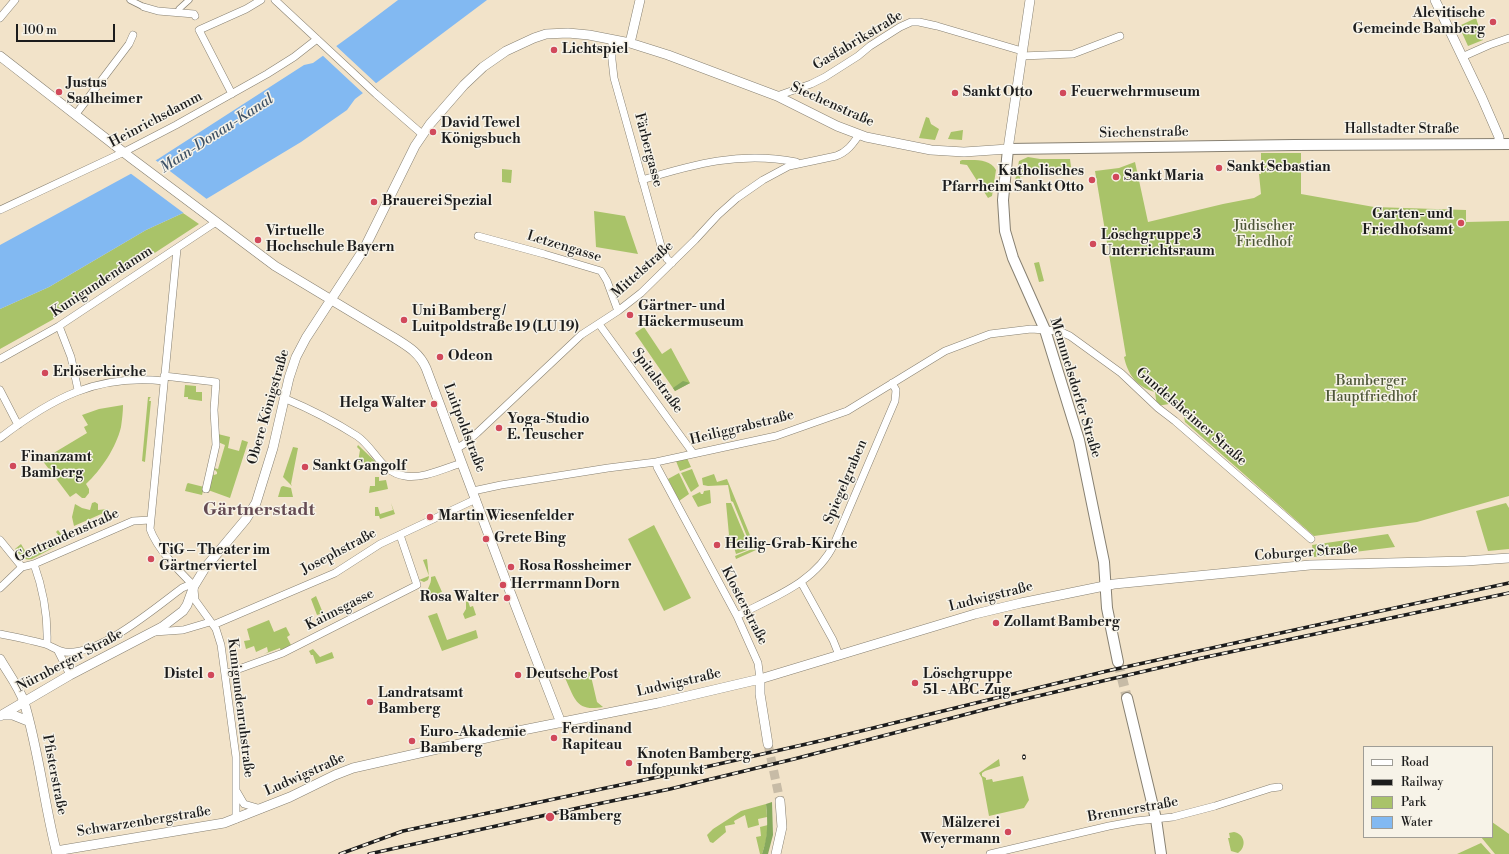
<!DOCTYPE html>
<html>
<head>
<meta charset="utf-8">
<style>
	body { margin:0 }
	#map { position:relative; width:1509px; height:854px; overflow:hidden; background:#f2e3c9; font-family:"Libre Bodoni",serif }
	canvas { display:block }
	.legend { position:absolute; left:1363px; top:746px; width:130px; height:92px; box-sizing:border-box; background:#f7f3e8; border:1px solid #9f9d96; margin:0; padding:5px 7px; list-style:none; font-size:12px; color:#1c1c1c }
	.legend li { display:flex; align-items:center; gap:8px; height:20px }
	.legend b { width:20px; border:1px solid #9f9d96 }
	.scale { position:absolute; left:16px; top:24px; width:99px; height:18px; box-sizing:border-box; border:2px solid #1c1c1c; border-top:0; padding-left:5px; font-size:12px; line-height:14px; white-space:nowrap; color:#1c1c1c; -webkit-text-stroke:3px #f7f3e8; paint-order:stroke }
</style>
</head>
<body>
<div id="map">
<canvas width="1509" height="854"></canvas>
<ul class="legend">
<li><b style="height:5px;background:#fff"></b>Road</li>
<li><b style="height:5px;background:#1c1c1c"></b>Railway</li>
<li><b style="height:11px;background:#a9c369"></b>Park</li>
<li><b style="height:11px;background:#82b9f2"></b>Water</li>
</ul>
<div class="scale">100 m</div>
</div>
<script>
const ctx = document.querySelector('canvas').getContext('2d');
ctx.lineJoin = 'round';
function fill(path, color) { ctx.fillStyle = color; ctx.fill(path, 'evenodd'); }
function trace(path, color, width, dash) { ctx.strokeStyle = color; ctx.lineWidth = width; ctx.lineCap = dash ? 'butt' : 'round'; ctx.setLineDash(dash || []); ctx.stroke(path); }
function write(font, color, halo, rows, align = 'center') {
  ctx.font = font + ' "Libre Bodoni",serif'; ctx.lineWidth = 3; ctx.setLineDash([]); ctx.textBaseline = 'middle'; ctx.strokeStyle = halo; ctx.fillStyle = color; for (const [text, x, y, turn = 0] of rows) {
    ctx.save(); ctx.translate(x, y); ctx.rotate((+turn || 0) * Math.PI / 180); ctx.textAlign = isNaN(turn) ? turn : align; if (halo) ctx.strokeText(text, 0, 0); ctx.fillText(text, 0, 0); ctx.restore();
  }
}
fill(new Path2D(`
	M1476,18L1483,40L1468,46L1459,26Z
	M926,117L929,118L931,124L939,129L935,140L919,138Z
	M963,130L962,140L948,139L951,132Z
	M1261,153H1301V194L1374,207L1466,210V222L1509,221V496L1417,522L1314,536L1185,422L1181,402L1157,406L1155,392C1137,387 1128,375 1124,357L1126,356L1095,171L1119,168L1135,162L1148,222L1223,204L1254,198L1261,194L1259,174H1261Z
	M1028,157L1040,159H1070L1071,167L1020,177L1021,185L1014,186L1019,161Z
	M962,160C973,160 990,158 996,170L992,196L988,198L967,165L960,164V161Z
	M502,169L512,170L511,183L502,182Z
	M594,211L625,216L638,254L596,247Z
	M183,213L199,224L52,320L0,349V309L49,287L146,230Z
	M1039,262L1044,281L1039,282L1034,263Z
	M644,327L662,354L671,348L690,383L675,391L635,333Z
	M185,385L196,386V392H202V401L188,399V397H184Z
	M148,397H151L150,398L149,401H151L145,462L142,461Z
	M123,405C123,412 122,420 121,427C116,448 101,470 86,484L89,489V493L85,498H82L76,493L70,497L42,460L87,433L84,427L88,425L82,415L99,409Z
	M218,434L230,437L228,448L239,451L242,440L248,442L230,498L208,490L212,473L214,475L217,474V472L215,470H213L214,468L218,469L225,445L218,442Z
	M358,445L380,466V468H368L369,463L358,462L360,450L357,447Z
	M293,447L298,448L291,484L292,486L283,477Z
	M687,458L691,467L680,471L676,461Z
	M692,469L699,486L691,492L681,473Z
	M679,473L689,494L679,501L668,479Z
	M714,474L717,482L727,479L756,550L736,559L735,556L752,549L733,502L731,501L728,485L708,486L703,485L702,478Z
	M375,477H379V481L386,480L388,489L369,493L370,486H375Z
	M188,483L204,487L202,495L185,491L187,484Z
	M283,486L291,488L293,497H278L281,487Z
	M710,490L711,503L698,507L692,496L700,492L701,494H703L704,491Z
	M95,502L98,504V510L108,509V511L74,526L72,517L75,504L82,508L90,510L92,503Z
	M391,503L395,514L380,519L379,516H375V507H378L380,514L393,510Z
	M726,503H731L749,546L747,550L736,554L733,544L729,546L727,536L729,535Z
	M1506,503L1509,508V549L1488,551L1476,511Z
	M654,525L691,598L664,611L628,539Z
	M58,530L66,541L32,559C23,561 20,555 15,549L21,544L27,554L41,544L42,546L50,540L52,543L60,537L56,532Z
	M1388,534L1395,547L1314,557L1312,545Z
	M427,559L429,577L428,580L424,582L419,580L429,576L423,560Z
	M435,576L442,592L427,598C425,589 432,585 431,577Z
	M316,596L323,613L317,615L311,599Z
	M468,601L470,607L473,606L476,615L465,619L463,614L466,609V602Z
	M437,613L447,640L476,630L478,638L442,651L428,616Z
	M269,620L274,632L286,627L290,635L287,637L292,647L281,652L280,648L264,654L268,652L267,647L256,652L254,646L246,649L244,641L250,640L247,629Z
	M313,649L320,657L332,652L334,658L316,664L313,655H311L309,651Z
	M590,672L597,702L603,707C576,712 575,699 565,678Z
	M999,759L1000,766L985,771L982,773V776L986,778V780L992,779L993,782L1023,776L1029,800L1024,808L989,816L982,778L979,773Z
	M766,804L767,817L758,819L759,825L748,828L745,815L734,821L735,824L725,826L726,832L713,843L710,842L707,835L713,829L741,811Z
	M1492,822L1509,834V854H1495L1481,837H1492Z
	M768,825L766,841L762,854H760L756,837L761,836L760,827Z
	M1234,832C1245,834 1247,847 1238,853L1231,851L1228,838H1230L1229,833Z
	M1481,843L1491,854H1457Z`), '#a9c369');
fill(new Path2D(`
	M683,381L690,383L675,391L673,388Z
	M772,802L773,835L768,854H762C768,837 768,822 766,804Z`), '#86a95d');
fill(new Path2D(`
	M398,0H487L355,99L347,110L301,142L183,213L146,230L49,287L0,309V245L158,159L304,65L313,63L357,31Z`), '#82b9f2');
fill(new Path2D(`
	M335,45L378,85L365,95L321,54Z
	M154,159L208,200L185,214L130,173Z`), '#f2e3c9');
trace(new Path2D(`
	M768,744L780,801`), '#c7bba6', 9, [9, 4.5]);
trace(new Path2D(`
	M1118,662L1127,698`), '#c7bba6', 10, [10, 5]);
const pedestrian = new Path2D(`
	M130,0L144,7
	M178,12L179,9L189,0`);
const minor = new Path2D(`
	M275,0L376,94L422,134
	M144,7L158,11L194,14L195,16
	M0,18L15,0
	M612,40V60L614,78L661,246L667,259L672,263
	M1021,56L1073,54L1120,36
	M1462,57L1489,45L1509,38
	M232,94L199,30L246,9L261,0
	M777,96L811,84L825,77L858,56L870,46L900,27L911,22H919L937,26L1022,51
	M76,114L129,44L133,35
	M642,180C694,164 741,151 796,162
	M0,210L124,152L176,125L267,74L294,57L317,39
	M478,236L544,254L601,271L607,281L618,311
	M177,249L150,529C157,549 179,571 194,586
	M599,324L693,453
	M59,326L71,357L78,390
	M0,359L59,326L216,222
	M164,376L216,382L214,410L216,445L206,489
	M0,390L18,425
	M286,399C310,409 335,422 357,436C375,448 381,473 405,476C423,479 445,468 462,463
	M0,438C52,398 97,374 164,381
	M456,449L464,444L477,433L581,335L618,311L641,293L695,240L718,215L737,198L763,180L789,166L836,156C847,152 852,145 859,135
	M656,462L657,467L737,616L758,663L760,679
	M473,491L501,485L608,468L656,462L776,436L847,411L945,351L990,334L1031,329L1059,331L1070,336L1121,373L1158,408L1175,421L1311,539
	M0,540L22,567
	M34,564C43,589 48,617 47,644
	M801,582L833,640L839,655
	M0,588L22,567L34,564L133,521L150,520
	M194,589L195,600L216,629L221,645L236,757V819
	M737,616C771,598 816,583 834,544L895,401L896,390L892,383
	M213,625L335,573L380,544L476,499
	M154,632L183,630L210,622
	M0,634C15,637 31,640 45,644C52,646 57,651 65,652C99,656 155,608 182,588L189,585L194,586
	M58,651L70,675
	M225,674L283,653L417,585L400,535
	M237,792L244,804L261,809
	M990,854L1109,826L1136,821L1173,817L1215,806L1271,788L1279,787`);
const tertiary = new Path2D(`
	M1435,0L1482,98L1499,137V144
	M630,43L640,0
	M0,56L131,158L275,266L393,337C407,346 419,352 426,368L509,589L561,723
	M0,659C8,673 19,687 24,702C39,751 44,804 57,854
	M760,679V694L768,744
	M2,715H13L28,721
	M0,716L70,675L162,627L183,611L187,605L194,586L205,568L246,519L256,503L273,448L289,378L296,357L306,338L364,249L415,146L430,124L464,85L483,67L506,51L534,38L546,34L568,33L589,35L630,43L668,55L777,96L837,126L866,137L931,150L964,152L1008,149L1030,0
	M56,851L224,823L290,797L335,775L353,768L513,732L658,703L760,679L975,614L1021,603L1114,584L1310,565L1466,561L1509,558
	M776,854L782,827L780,801`);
const secondary = new Path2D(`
	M1118,662L1107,608L1104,562L1079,440L1045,330L1013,258L1005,231L1003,200L1008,149L1294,145L1509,144
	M1127,698L1156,819L1161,854`);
trace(pedestrian, '#878072', 7);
trace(minor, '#878072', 8);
trace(tertiary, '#878072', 10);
trace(secondary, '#878072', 12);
trace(pedestrian, '#fff', 5.5);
trace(minor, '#fff', 7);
trace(tertiary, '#fff', 9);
trace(secondary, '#fff', 10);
const rail = new Path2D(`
	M1024,756V758
	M340,854L403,831L710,766L824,740L1107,671L1509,583
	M369,854L578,808L670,789L794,759L1025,699L1197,659L1509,593`);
trace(rail, '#1c1c1c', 3.5);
trace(rail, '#f7f3e8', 2, [6]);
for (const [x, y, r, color] of [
	[1493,22,4,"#d1495b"],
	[554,50,4,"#d1495b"],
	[59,92,4,"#d1495b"],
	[955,93,4,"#d1495b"],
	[1063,93,4,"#d1495b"],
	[433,132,4,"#d1495b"],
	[1219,168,4,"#d1495b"],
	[1116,177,4,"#d1495b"],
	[1092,180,4,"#d1495b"],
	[374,202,4,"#d1495b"],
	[1461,223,4,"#d1495b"],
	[258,240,4,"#d1495b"],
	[1093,244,4,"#d1495b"],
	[630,315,4,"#d1495b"],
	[404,320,4,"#d1495b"],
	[440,357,4,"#d1495b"],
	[45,373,4,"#d1495b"],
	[434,404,4,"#d1495b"],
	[499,428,4,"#d1495b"],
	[13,466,4,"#d1495b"],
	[305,467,4,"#d1495b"],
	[430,517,4,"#d1495b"],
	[486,539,4,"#d1495b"],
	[717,545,4,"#d1495b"],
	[151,559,4,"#d1495b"],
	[511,567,4,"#d1495b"],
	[503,585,4,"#d1495b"],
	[507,598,4,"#d1495b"],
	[996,623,4,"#d1495b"],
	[211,675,4,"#d1495b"],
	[518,675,4,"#d1495b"],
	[915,683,4,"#d1495b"],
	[370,702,4,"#d1495b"],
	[554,738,4,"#d1495b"],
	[412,741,4,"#d1495b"],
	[629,763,4,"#d1495b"],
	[550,817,5,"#d1495b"],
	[1008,832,4,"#d1495b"]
]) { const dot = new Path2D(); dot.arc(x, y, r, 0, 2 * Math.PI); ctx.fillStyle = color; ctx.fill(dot); trace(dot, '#f7f3e8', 1.5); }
write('bold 14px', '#1c1c1c', '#f7f3e8', [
	["Alevitische",1485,14,"right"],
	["Gemeinde Bamberg",1485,30,"right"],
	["Lichtspiel",562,50],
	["Justus",67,84],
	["Saalheimer",67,100],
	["Sankt Otto",963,93],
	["Feuerwehrmuseum",1071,93],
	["David Tewel",441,124],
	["Königsbuch",441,140],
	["Sankt Sebastian",1227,168],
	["Katholisches",1084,172,"right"],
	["Pfarrheim Sankt Otto",1084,188,"right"],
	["Sankt Maria",1124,177],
	["Brauerei Spezial",382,202],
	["Garten- und",1453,215,"right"],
	["Friedhofsamt",1453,231,"right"],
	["Virtuelle",266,232],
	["Hochschule Bayern",266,248],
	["Löschgruppe 3",1101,236],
	["Unterrichtsraum",1101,252],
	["Gärtner- und",638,307],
	["Häckermuseum",638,323],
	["Uni Bamberg /",412,312],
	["Luitpoldstraße 19 (LU 19)",412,328],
	["Odeon",448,357],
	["Erlöserkirche",53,373],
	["Helga Walter",426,404,"right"],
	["Yoga-Studio",507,420],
	["E. Teuscher",507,436],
	["Finanzamt",21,458],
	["Bamberg",21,474],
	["Sankt Gangolf",313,467],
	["Martin Wiesenfelder",438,517],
	["Grete Bing",494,539],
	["Heilig-Grab-Kirche",725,545],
	["TiG – Theater im",159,551],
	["Gärtnerviertel",159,567],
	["Rosa Rossheimer",519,567],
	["Herrmann Dorn",511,585],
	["Rosa Walter",499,598,"right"],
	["Zollamt Bamberg",1004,623],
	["Distel",203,675,"right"],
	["Deutsche Post",526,675],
	["Löschgruppe",923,675],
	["51 - ABC-Zug",923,691],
	["Landratsamt",378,694],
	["Bamberg",378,710],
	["Ferdinand",562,730],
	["Rapiteau",562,746],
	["Euro-Akademie",420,733],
	["Bamberg",420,749],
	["Knoten Bamberg",637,755],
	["Infopunkt",637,771],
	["Bamberg",559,817],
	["Mälzerei",1000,824,"right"],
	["Weyermann",1000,840,"right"]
], 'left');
write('14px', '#1c1c1c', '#f7f3e8', [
	["Gasfabrikstraße",858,41,-31],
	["Siechenstraße",832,105,24],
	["Heinrichsdamm",156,120,-28],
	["Hallstadter Straße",1402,130],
	["Siechenstraße",1144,133,-1],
	["Färbergasse",648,150,75],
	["Letzengasse",564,247,17],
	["Mittelstraße",643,270,-42],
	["Kunigundendamm",102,282,-33],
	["Spitalstraße",657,381,54],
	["Memmelsdorfer Straße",1075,388,73],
	["Obere Königstraße",269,407,-74],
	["Gundelsheimer Straße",1191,417,41],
	["Luitpoldstraße",464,428,69],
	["Heiliggrabstraße",742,428,-14],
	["Spiegelgraben",846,482,-67],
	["Gertraudenstraße",67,536,-24],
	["Josephstraße",339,552,-28],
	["Coburger Straße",1306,553,-4],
	["Ludwigstraße",991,597,-14],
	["Klosterstraße",744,606,63],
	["Kaimsgasse",340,610,-27],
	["Nürnberger Straße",70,661,-28],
	["Ludwigstraße",679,683,-13],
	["Kunigundenruhstraße",240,708,83],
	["Pfisterstraße",54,775,79],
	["Ludwigstraße",305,775,-24],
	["Brennerstraße",1133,810,-10],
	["Schwarzenbergstraße",144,822,-9]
]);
write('14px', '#4d5637', '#f7f3e8', [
	["Jüdischer",1264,227],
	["Friedhof",1264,243],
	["Bamberger",1371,382],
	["Hauptfriedhof",1371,398]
]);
write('italic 15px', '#405367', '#f7f3e8', [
	["Main-Donau-Kanal",217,134,-33]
]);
write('bold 18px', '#654b53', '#f7f3e8', [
	["Gärtnerstadt",259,511]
]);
</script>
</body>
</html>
